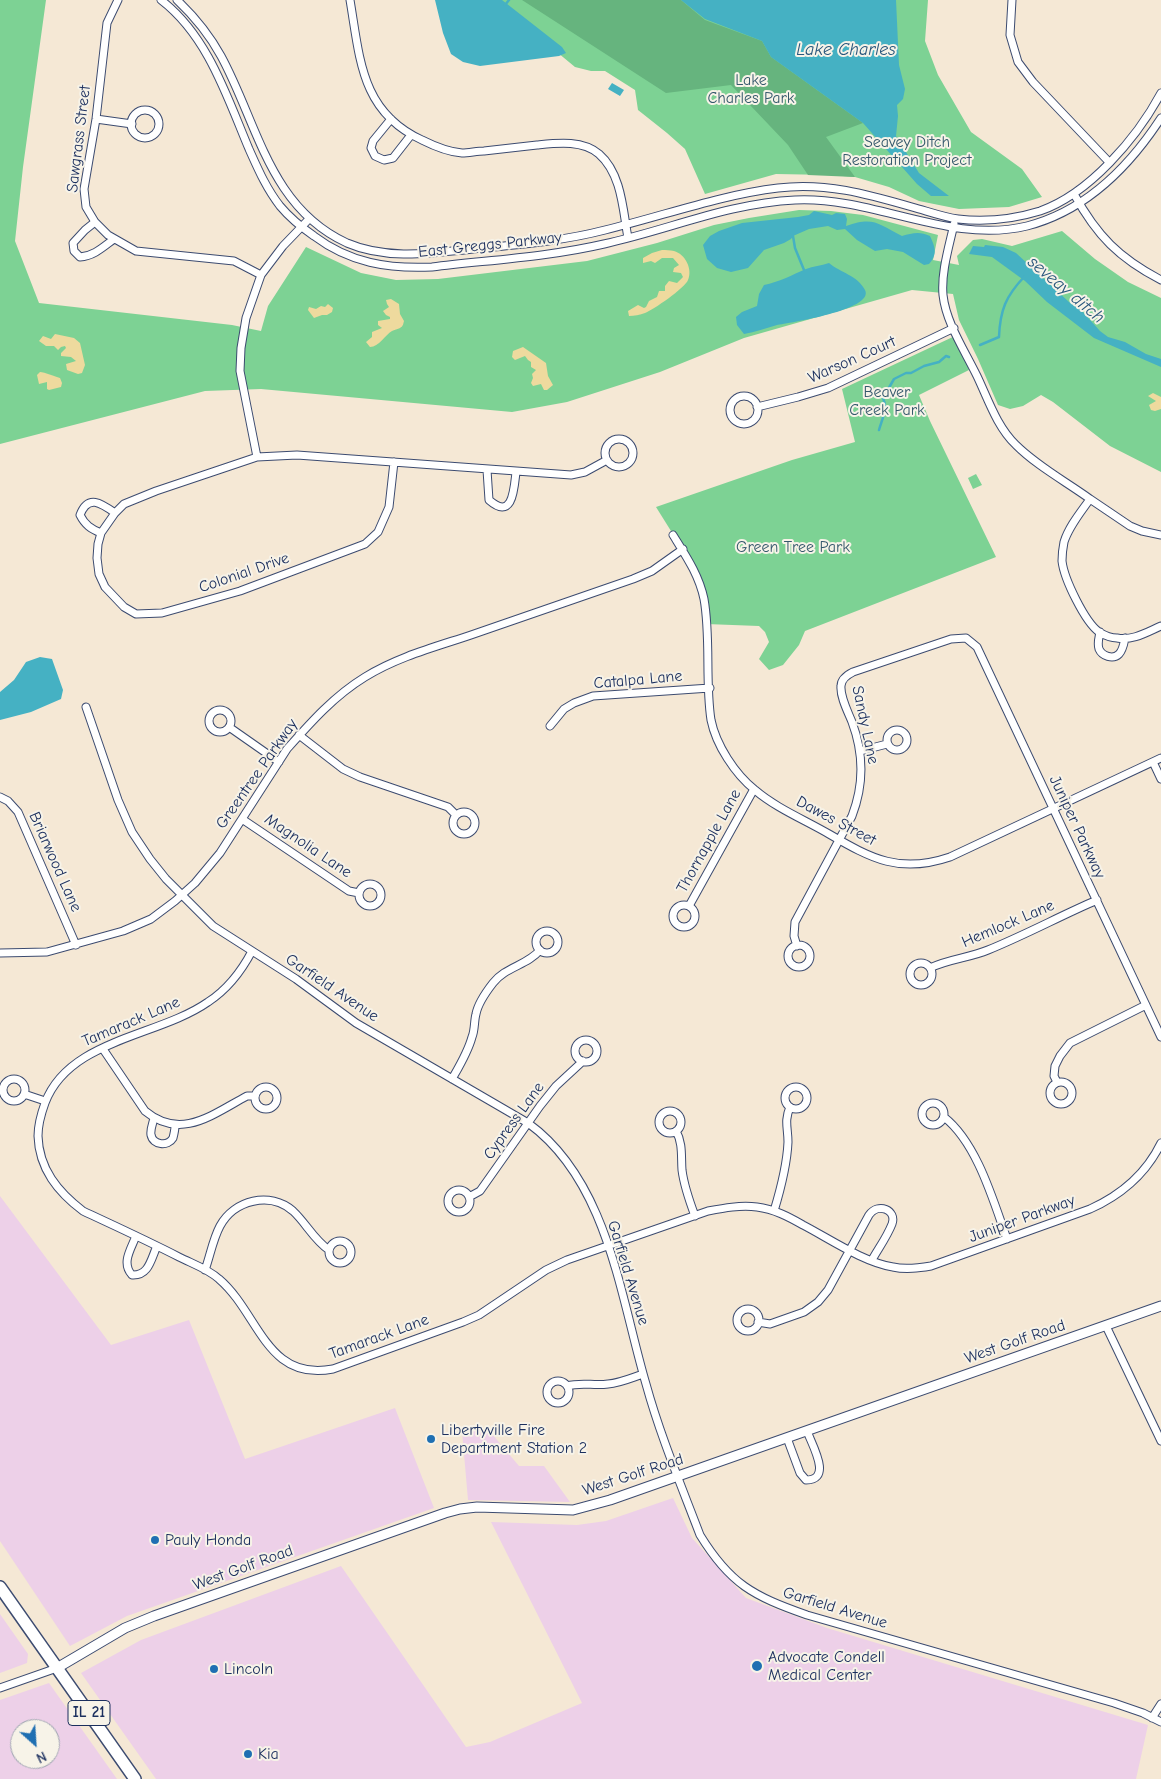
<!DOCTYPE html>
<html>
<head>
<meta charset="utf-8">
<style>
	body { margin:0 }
	#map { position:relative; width:1161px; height:1779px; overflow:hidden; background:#f5e8d5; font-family:"Comic Neue",sans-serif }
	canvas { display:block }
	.north { position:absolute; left:10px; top:1719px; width:50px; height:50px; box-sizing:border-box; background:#f7f3e8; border:1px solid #9fa5b1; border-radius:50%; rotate:154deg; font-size:14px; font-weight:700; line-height:20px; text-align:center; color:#1b2f5e }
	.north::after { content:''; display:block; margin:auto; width:18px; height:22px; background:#1f6fb2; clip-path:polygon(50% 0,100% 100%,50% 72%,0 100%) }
</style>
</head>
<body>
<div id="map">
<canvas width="1161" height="1779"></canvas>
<div class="north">N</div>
</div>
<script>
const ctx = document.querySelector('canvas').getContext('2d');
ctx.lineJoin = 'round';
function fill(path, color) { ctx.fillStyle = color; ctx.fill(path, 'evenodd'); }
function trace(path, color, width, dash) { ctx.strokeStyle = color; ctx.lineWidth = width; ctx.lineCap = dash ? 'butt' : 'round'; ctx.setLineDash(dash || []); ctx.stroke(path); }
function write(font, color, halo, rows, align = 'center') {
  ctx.font = font + ' "Comic Neue",sans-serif'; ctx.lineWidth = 4; ctx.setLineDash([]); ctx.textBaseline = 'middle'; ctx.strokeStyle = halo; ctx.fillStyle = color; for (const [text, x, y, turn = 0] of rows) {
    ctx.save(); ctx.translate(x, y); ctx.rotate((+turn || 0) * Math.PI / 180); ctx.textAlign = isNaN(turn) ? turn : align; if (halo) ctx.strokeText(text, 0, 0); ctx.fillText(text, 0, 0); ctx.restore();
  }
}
fill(new Path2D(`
	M0,1196L111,1345L189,1320L245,1459L395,1408L434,1508L127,1616L70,1646L0,1541Z
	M487,1428L519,1466H544L570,1502L468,1500L462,1431Z
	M673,1498L692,1538L746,1598L827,1628L1148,1725L1136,1779H156L81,1673L141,1640L341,1566L466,1747L490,1742L582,1703L491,1522L577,1525L606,1521Z
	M0,1614L28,1654L27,1663L0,1673Z
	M49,1683L117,1779H0V1700ZM20,1729H50V1759H20Z`), '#edd0e8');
fill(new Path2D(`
	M0,0H46L23,167L15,241L39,303L232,325L261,331L268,306L306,247L361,273L396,280L438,279L587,261L657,243L714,225L749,218L799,210L831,211L863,215L938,235L933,260L959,265L957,256L973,240L982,239L1012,246L1062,231L1095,259L1128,282L1161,298V472L1110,446L1053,402L1041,395L1023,406L1010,409L998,405L978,359L959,320L953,294L912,290L744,338L660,372L567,402L512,412L261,389L205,391L0,444Z
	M494,0H928L925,41L938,75L971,132L1022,169L1042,197L1009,207L959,209L919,201L889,187L855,177L830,175L776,174L705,194L685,149L667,133L638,110L635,90L605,71H591L575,67Z
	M957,335L969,370L919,395L930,421L996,557L805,631L799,645L783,665L769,670L759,659L769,642L765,632L759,626L706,624L704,601L676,539L656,507L792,460L855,442L842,389Z
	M976,474L982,485L973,489L968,478Z`), '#7dd294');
fill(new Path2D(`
	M522,0H681L705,20L762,41L771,57L863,123L826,137L855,177L808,175L788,145L731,85L666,93Z`), '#66b47e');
fill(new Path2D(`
	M662,250C666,250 670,250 674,251C685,254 693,269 688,280C685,288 653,310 645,313C640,315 634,316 629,316L628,311L638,305L644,308L646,307L649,301L657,297L659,291H665V286L669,281L677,283L683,277L681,273L673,272L674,268L679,265L673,258H662L655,263L651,261L643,263V258L652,253Z
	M391,299L399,304L400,314L404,321C403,325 403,326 400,328C398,329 394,330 392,331C385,335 379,347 370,347L366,342L372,337V332L382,328L378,325V321L390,319V317L386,315L383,311L389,307L387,304L386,300Z
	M328,304L333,308L332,312L327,315H322L314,318L308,310L309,307L316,309L321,306L325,307Z
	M55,334L74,338L80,343L85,365L82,373L78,374L67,370L66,364L76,361L71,357L61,356V353L66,348L65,346L61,347L58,350L54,346H46L39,341L43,336L51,339Z
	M523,347L546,363L548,376L553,385L547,390H544L541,384L533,386L531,383L533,378L532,374L536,370L531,367V362L528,360L525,356L515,360L512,357L513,351Z
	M40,372C44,372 57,377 60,378L62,383L61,387L49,390L47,389V382L39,384L37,375Z
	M1153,393L1161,397V409L1155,411L1151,410L1149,405L1156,401L1148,396Z`), '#eeda9e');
fill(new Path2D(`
	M435,0H502L562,47L566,53L559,56L480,66L463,62L451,54L443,33Z
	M681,0H896L899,65L905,89L903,99L897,105L898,116L896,136L919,173L949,196H931L917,184L863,123L771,57L762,41L705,19Z
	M612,83L624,90L620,96L608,89Z
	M814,211L832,215L836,213L845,214L847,219L846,226C874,216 878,224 902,236C912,233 920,231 930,236C935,247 938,254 929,264L924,265L903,252L887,249L875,251L857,240L845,229L837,230L828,226L809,229L793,236L791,239L784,243L764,250L748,268L731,272L717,268L707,259L703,245L710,236L719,231L742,223L798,217L809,215Z
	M985,245L1003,247L1016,253L1069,302L1082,311L1100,331L1108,337L1125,342L1146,354L1161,359V367L1094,338L1047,302L1025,281L992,257L969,254L973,246L984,247Z
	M829,263C841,273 857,275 865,290C875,310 788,323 777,325C766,328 755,332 744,334L737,325L736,317L742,312L757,306L759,294L764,285C779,282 792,275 806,269C813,266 821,266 829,263Z
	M40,657L52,659L63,690L61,699L31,712L0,720V692L14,680L26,662Z`), '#45b1c3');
trace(new Path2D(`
	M505,5L509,0
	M793,236L795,248L804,270
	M980,345L999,337C1000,310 1006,296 1024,277
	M879,430C882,419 888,409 883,398L894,379L906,373H911L924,366L939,362L946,356L949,357`), '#45b1c3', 2.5);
const minor = new Path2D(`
	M118,0L107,23L96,119L84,189L86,207L95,222L108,235L136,251L234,261L261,275
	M161,0C208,36 227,97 249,149C258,169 266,188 280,206C290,218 301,227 314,236C350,263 388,269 432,267C489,260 548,257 604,244C668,230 729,203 795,200C874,196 949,245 1027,226C1085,211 1129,167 1161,118
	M177,0C194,16 210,36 221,56C258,124 269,207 347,243C384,259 426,254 464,250C511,245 559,242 605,230C663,216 720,195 778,188C825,182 867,194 912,207C927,211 943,217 958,219C985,222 1014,219 1040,211C1089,194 1137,138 1161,93
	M350,0C360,59 361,112 422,140C434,146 448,152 462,153C469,153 477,151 484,151C502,149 519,147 537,145C558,143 582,140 599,154C622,174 623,211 628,238
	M1012,0L1010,35L1018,62L1033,82L1109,162
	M131 124a14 14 0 1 1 28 0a14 14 0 1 1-28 0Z
	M96,119L132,124
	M391,119L373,141L371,148L375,156L384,160L393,158L411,135
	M1074,194C1097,236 1119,258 1161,280
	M95,222L85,230L73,243L74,251L80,257C94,256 103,247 114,239
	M954,224C949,247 941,272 943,295C946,323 965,351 977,376C988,399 997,427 1016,445C1037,466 1065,481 1090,499
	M730 410a14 14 0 1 1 28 0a14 14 0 1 1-28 0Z
	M757,407L798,397L828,388L954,328
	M605 453a14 14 0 1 1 28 0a14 14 0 1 1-28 0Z
	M257,457L240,371L241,348L246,318L261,275L283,246L309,219
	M394,462L389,507L378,532L365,544L240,591L162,613L136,614L124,607L105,587L99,574L97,558L98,544L101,533L115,513L124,504L156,491L257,457L297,455L571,475L585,472L607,460
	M487,470L489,500C513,521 514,489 516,472
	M101,533C91,529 85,525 80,515C88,494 101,503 115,513
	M673,535C686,556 699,575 704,599C711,638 705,681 711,720C716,745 735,774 755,790C776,808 805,820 829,834C872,859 900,874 950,857L1161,758
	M1161,535L1142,531L1130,526L1090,499C1081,512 1069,526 1064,542C1063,547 1062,555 1062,561C1064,579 1085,622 1099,632C1104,635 1112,638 1117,638C1133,641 1147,632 1161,626
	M1100,632C1099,638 1097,643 1099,649C1102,656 1113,660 1119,654C1123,650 1124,643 1125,638
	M86,707L118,800L132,832L150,859L166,879L213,926L296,979L356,1023L528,1123C608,1181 620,1296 646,1384C660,1435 681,1485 700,1535C730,1584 753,1596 807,1615L1114,1703L1143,1713L1161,1722
	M209 721a11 11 0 1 1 22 0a11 11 0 1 1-22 0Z
	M550,726L564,709L574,703L593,696L710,688
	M229,727L279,762
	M887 740a10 10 0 1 1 20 0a10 10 0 1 1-20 0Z
	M299,735L343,769L360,777L448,807L456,815
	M860,751L887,744
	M1153,762L1161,779
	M0,797L8,801L18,812L76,945
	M453 823a11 11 0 1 1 22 0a11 11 0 1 1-22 0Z
	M242,819L349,891L359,893
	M359 895a11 11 0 1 1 22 0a11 11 0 1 1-22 0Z
	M673 916a11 11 0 1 1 22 0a11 11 0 1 1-22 0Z
	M689,906L754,789
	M536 942a11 11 0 1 1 22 0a11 11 0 1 1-22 0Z
	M788 956a11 11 0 1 1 22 0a11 11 0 1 1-22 0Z
	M797,946L794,936L795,922L852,816C864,785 864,754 852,722C848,712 840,697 841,686C841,679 847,675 853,672L951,639L966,638L977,647L1161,1037
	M252,951C241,972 228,989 208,1002C158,1037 69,1039 45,1103C41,1114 38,1124 38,1136C39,1169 58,1192 83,1211C115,1226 148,1241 179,1257C193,1264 208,1269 219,1279C259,1313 266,1382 333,1369L463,1322L479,1315L546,1270L567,1260L708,1211C724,1208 740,1205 757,1207C774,1209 789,1217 803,1225C830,1239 863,1262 893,1267C906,1270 919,1268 931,1266L1090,1209C1121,1195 1146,1174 1161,1143
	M0,953L47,952L123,931L151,919L175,901L195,883L220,853L287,749C311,722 334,696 365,677C397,657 435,647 471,635C525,616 579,598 633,579L652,571L683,549
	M910 974a11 11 0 1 1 22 0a11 11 0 1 1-22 0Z
	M930,968C948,959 969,958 988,950C1025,935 1060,916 1097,900
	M575 1051a11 11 0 1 1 22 0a11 11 0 1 1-22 0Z
	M103,1049L145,1111C181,1141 213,1114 247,1096H255
	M452,1079C460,1065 468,1052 472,1037C475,1030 474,1021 476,1014C478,1003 486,992 493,983C505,967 528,965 540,950
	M3 1090a11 11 0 1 1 22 0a11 11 0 1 1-22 0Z
	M1050 1093a11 11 0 1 1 22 0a11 11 0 1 1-22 0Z
	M1057,1082L1054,1076L1055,1066L1060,1056L1070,1043L1146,1005
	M255 1098a11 11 0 1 1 22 0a11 11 0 1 1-22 0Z
	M785 1098a11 11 0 1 1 22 0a11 11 0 1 1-22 0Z
	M24,1094L45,1101
	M922 1114a11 11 0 1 1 22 0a11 11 0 1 1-22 0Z
	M659 1122a11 11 0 1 1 22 0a11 11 0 1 1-22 0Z
	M944,1117C977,1143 993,1200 1007,1239
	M154,1118C153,1123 150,1129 151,1135C153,1145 168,1147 173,1138C174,1134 175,1129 175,1126
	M676,1131C683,1143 681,1157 682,1170C684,1186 689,1200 695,1216
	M448 1201a11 11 0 1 1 22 0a11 11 0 1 1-22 0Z
	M469,1197L480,1191L540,1106L556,1086L583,1061
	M774,1211C781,1188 787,1165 788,1142C788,1128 784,1121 790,1107
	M136,1236C131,1249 121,1263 132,1275C149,1276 151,1259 157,1246
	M329 1252a11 11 0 1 1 22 0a11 11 0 1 1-22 0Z
	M205,1270C210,1256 213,1239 220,1226C234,1200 270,1191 293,1211C306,1223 314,1240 329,1250
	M737 1320a11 11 0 1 1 22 0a11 11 0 1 1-22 0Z
	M758,1322L770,1324L804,1312L818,1302L828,1290L869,1215C878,1202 897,1210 892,1224C887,1237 878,1249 872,1260
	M1106,1326L1161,1441
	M547 1392a11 11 0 1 1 22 0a11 11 0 1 1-22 0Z
	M567,1386C581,1382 594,1386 608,1384C620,1383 631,1378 643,1374
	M787,1438L800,1473L806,1480C833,1480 812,1445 807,1431
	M0,1688L57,1668
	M1152,1718L1161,1704`);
const tertiary = new Path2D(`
	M57,1668L125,1628L154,1616L445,1513L460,1509L477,1507L573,1510L610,1500L1161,1306`);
const primary = new Path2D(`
	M0,1587L135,1779`);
trace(minor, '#3c4b70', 9);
trace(tertiary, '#3c4b70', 11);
trace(primary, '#3c4b70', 14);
trace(minor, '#fff', 7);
trace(tertiary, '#fff', 9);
trace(primary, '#fff', 11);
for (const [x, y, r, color] of [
	[431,1439,5,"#1f6fb2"],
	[155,1540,5,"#1f6fb2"],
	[757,1666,6,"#1f6fb2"],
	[214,1669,5,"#1f6fb2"],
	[248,1754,5,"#1f6fb2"]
]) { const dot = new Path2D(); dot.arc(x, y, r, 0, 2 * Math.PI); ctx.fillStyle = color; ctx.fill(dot); trace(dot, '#f7f3e8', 2); }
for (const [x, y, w] of [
	[89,1713,42]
]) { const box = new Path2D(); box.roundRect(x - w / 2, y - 12.5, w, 25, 4); ctx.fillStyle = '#f7f3e8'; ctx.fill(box); trace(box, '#1b2f5e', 1); }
write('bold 15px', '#1b2f5e', null, [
	["IL 21",89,1713]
]);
write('16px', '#34586c', '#f7f3e8', [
	["Lake",751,80],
	["Charles Park",751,98],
	["Seavey Ditch",907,142],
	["Restoration Project",907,160],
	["Beaver",887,392],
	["Creek Park",887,410],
	["Green Tree Park",793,547]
]);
write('16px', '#1b2f5e', '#f7f3e8', [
	["Sawgrass Street",79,139,-83],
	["East Greggs Parkway",490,245,-6],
	["Warson Court",852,360,-24],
	["Colonial Drive",244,573,-19],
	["Catalpa Lane",638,680,-5],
	["Sandy Lane",865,725,78],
	["Greentree Parkway",257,774,-55],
	["Dawes Street",836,821,28],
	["Juniper Parkway",1077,827,65],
	["Thornapple Lane",709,841,-61],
	["Magnolia Lane",308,846,34],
	["Briarwood Lane",55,862,66],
	["Hemlock Lane",1008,924,-23],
	["Garfield Avenue",332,988,34],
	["Tamarack Lane",131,1022,-23],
	["Cypress Lane",514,1121,-54],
	["Juniper Parkway",1022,1219,-20],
	["Garfield Avenue",628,1273,73],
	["Tamarack Lane",379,1337,-20],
	["West Golf Road",1015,1342,-19],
	["West Golf Road",633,1475,-18],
	["West Golf Road",243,1568,-20],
	["Garfield Avenue",835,1608,17]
]);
write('16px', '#1b2f5e', '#f7f3e8', [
	["Libertyville Fire",441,1430],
	["Department Station 2",441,1448],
	["Pauly Honda",165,1540],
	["Advocate Condell",768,1657],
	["Medical Center",768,1675],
	["Lincoln",224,1669],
	["Kia",258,1754]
], 'left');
write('italic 18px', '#28567c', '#f7f3e8', [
	["Lake Charles",846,50],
	["seveay ditch",1066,290,40]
]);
</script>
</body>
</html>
